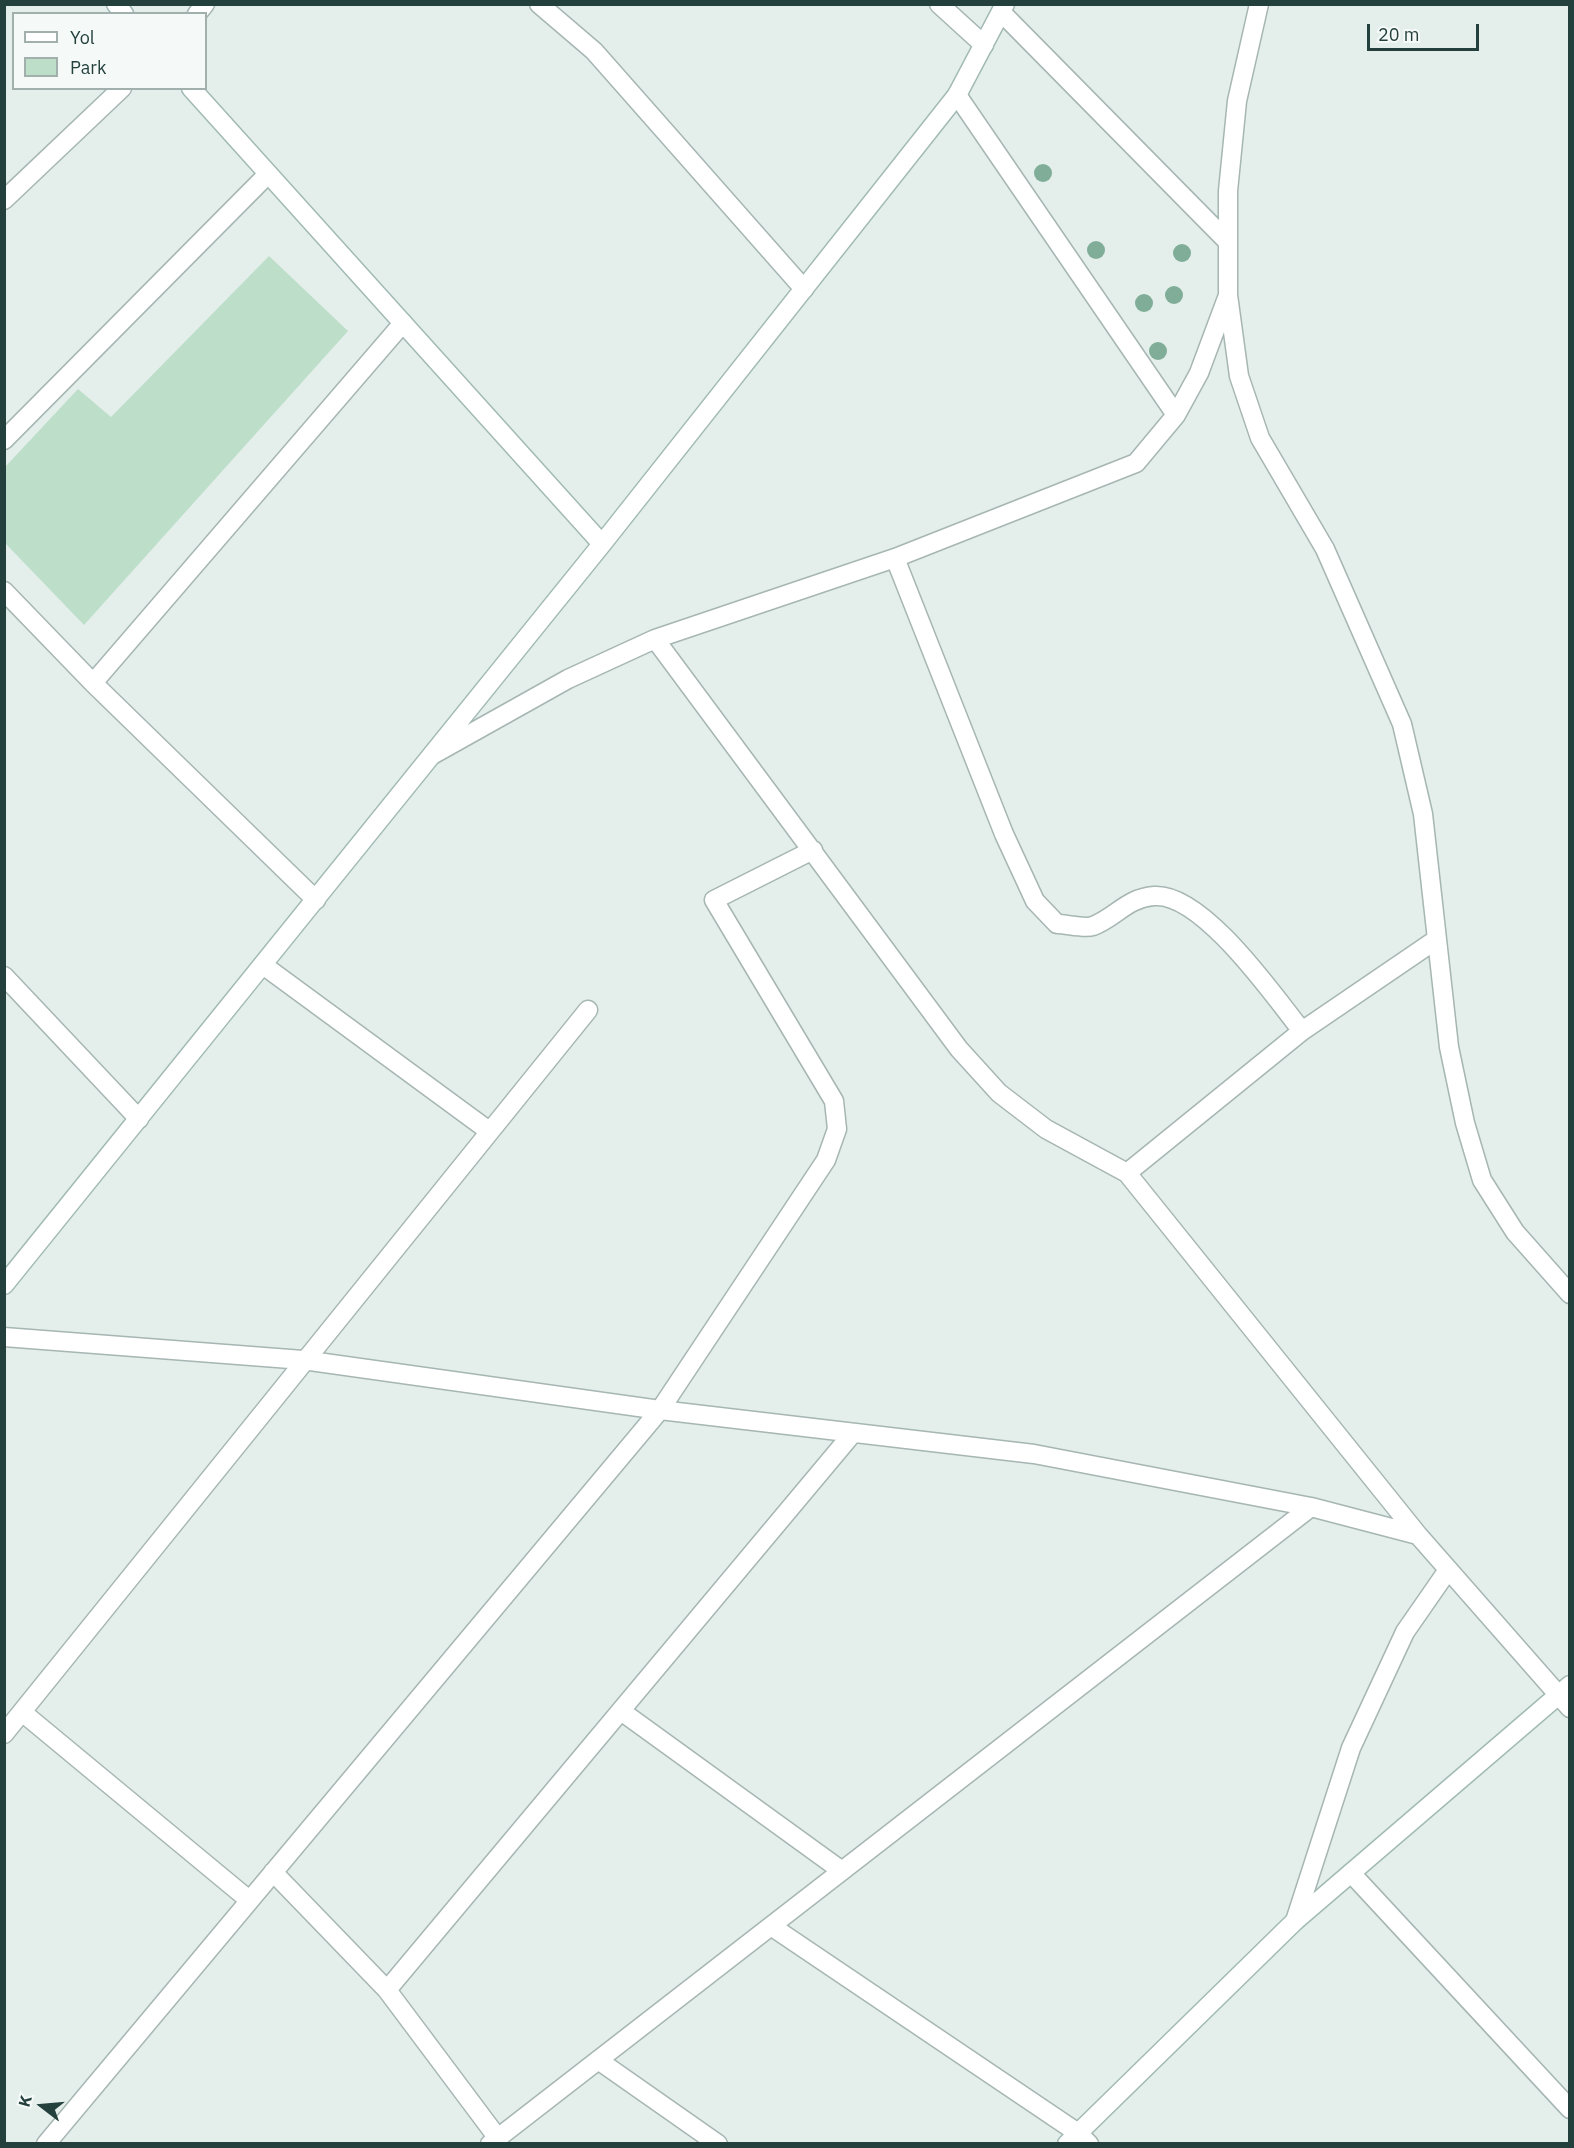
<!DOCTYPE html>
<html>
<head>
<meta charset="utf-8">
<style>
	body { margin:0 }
	#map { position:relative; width:1574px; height:2148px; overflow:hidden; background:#e4eeeb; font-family:"IBM Plex Sans",sans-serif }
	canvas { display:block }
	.frame { position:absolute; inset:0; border:6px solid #23403c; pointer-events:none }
	.legend { position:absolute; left:12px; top:12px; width:195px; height:78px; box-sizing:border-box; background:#f5faf8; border:2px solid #a1b0ad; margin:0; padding:8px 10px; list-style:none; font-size:18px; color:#23403c }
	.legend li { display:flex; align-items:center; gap:12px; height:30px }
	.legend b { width:30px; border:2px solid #a1b0ad }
	.north { position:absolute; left:12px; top:2076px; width:60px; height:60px; -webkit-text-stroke:4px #f5faf8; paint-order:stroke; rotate:286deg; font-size:16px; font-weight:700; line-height:24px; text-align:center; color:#23403c }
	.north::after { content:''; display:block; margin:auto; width:21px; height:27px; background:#23403c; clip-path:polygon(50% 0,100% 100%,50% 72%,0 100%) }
	.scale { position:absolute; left:1367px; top:24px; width:112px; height:27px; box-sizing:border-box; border:3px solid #23403c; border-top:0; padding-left:8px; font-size:18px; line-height:21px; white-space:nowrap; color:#23403c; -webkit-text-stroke:4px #f5faf8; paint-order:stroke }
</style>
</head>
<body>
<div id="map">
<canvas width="1574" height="2148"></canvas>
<div class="frame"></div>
<ul class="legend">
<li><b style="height:8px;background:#fff"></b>Yol</li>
<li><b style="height:16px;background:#bddfca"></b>Park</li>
</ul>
<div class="north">K</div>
<div class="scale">20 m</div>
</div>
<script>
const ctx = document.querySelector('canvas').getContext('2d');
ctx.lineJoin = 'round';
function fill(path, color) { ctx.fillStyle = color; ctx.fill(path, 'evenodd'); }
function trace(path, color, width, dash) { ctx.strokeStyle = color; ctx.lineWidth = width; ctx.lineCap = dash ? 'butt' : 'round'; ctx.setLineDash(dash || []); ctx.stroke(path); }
fill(new Path2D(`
	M269,256L348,331L84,625L5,543V467L78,389L111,417Z`), '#bddfca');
const street = new Path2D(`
	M539,4L594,51L804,289
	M939,4L984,45
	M1259,4L1237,101L1228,191V295L1239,376L1260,438L1325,549L1402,724L1423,814L1449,1047L1465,1123L1482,1180L1515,1232L1570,1294
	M1001,12L1227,241
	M197,14L205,4
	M957,95L1176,415
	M4,200L122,88
	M4,440L268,174
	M895,558L1004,834L1035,901L1057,924C1067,924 1084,929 1093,926C1116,917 1127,898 1154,896C1202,892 1274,996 1302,1031
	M4,591L93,683L316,900
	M655,639L959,1049L999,1093L1046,1129L1127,1173L1418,1535L1570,1708
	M93,683L403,323
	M434,754L568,679L655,639L895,558L1136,463L1176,415L1199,373L1227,298
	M263,965L489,1131
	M4,976L139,1119
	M1127,1173L1302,1031L1437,939
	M4,1337L303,1360L660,1410L1034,1454L1311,1507L1418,1535
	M621,1711L842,1871
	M22,1712L249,1900
	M4,1734L588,1010
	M273,1872L387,1990L497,2137
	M1351,1873L1570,2109
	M1295,1921L1351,1748L1405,1632L1448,1570
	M771,1926L1078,2133L1089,2144
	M387,1990L853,1433
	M598,2060L718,2144
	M46,2144L660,1410L826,1160L837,1129L834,1101L714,900L813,850
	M490,2144L1311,1507`);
const secondary = new Path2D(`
	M116,4L124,14
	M191,88L602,544
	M4,1285L602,544L957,95L1005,4
	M1067,2144L1295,1921L1570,1685`);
trace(street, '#a6b6b3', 21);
trace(secondary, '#a2bab4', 21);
trace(street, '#fff', 18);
trace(secondary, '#fff', 18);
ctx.fillStyle = '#7fad97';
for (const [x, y] of [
	[1043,173],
	[1096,250],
	[1182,253],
	[1174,295],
	[1144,303],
	[1158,351]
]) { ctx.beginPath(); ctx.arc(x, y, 9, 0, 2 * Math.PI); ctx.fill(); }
</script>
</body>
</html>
